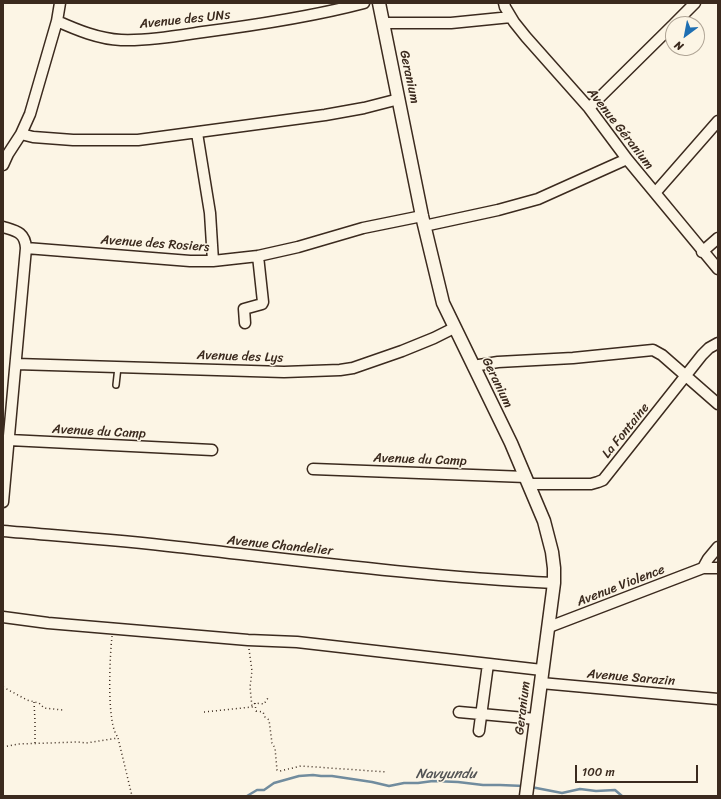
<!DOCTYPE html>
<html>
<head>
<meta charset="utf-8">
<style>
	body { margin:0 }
	#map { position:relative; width:721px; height:799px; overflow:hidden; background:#fcf5e5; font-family:Sriracha,sans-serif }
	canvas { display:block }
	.frame { position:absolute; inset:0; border:4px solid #3b2a1e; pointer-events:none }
	.north { position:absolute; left:665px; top:16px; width:40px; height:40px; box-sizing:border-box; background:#fcf5e5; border:1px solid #afa495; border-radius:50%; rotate:212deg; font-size:11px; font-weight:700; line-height:16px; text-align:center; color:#3b2a1e }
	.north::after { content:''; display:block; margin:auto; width:14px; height:18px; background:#1f6fb2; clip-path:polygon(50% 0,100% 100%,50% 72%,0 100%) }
	.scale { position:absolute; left:575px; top:765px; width:123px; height:18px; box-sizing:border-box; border:2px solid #3b2a1e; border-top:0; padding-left:5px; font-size:12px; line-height:14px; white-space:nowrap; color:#3b2a1e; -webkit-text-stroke:3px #fcf5e5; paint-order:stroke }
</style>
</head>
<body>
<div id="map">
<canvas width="721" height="799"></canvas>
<div class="frame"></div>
<div class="north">N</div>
<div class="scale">100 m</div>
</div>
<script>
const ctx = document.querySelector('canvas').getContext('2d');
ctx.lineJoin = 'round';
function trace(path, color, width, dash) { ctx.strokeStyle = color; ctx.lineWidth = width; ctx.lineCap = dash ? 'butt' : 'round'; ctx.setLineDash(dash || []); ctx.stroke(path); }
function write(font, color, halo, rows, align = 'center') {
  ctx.font = font + ' Sriracha,sans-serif'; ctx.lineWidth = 3; ctx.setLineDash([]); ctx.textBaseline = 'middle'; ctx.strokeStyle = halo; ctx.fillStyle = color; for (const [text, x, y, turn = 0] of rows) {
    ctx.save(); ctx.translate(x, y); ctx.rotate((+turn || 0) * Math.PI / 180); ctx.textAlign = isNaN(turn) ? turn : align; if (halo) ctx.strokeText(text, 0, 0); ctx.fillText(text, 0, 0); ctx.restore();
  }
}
trace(new Path2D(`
	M531,787L562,793L580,789L596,791L615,790L622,796
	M247,796L257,790H264L274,783L299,776L313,775L321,776H332L372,782L389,786L404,783H418L433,781L458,782L483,785H500L524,786`), '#718c9e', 2.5);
const service = new Path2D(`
	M116,385L118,367`);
const minor = new Path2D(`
	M504,3L505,7L514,22L526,37L589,108L627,159L718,269
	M57,21C77,30 99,39 121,40C147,41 176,36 203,32C257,25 311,17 364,3
	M383,23H451L511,17
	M674,24L695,3
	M589,108L673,25
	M197,133L210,213L213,261
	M21,134L33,137L73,140H138L325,115L364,108L399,99
	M3,165L8,154L21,134L30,114L57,21L60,3
	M655,193L718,121
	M424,226L498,210L538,199L627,159
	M3,227C16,231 25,232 26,248L3,502
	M26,248L190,261H213L258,256L298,247L363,228L422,216
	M702,252L718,238
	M245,323L244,309L262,304L263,302L258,256
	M16,364L284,372L340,370L353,368L402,351L434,338L454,328
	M473,366L498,362L573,358L653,350L662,355L718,404
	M9,440L212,450
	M313,469L526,477
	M529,484H591L598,482L603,480L702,355L709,348L718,343
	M3,531C61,536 120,540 178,547C303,561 428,577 554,583
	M703,568L708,559L718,547
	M3,617L48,623L248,640L297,642L542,670
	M549,627L703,568H718
	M541,683L718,699
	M459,712L536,719
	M479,731L488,664`);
const tertiary = new Path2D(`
	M379,3L422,216L443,303L511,443L544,521L552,552L554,568V583L526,796`);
trace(service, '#3b2a1e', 8);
trace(minor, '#3b2a1e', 13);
trace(tertiary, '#3b2a1e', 15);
trace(new Path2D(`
	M112,636C110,654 106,725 118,737
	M249,649L252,671L250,687L252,707
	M3,687L27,700L39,703L44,708L63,710
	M34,702L35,721V743
	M255,703L256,711L263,712L265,717L269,720L272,743L275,748L277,770L280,771L301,766L387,772
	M204,712L252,707L255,703L264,704L268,698
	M3,747L18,744L78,742L86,743L118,738L132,796`), '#3b2a1e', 1.5, [1, 3]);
trace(service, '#fcf5e5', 5);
trace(minor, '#fcf5e5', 10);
trace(tertiary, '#fcf5e5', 12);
write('13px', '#3b2a1e', '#fcf5e5', [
	["Avenue des UNs",185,20,-6],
	["Geranium",409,77,78],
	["Avenue Géranium",620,129,52],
	["Avenue des Rosiers",155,244,4],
	["Avenue des Lys",240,357,2],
	["Geranium",497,383,64],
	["La Fontaine",626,431,-51],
	["Avenue du Camp",99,432,3],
	["Avenue du Camp",420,460,2],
	["Avenue Chandelier",280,546,6],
	["Avenue Violence",621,586,-21],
	["Avenue Sarazin",631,678,5],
	["Geranium",523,708,-83]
]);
write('italic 14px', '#525354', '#fcf5e5', [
	["Navyundu",446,774]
]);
</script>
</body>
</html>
